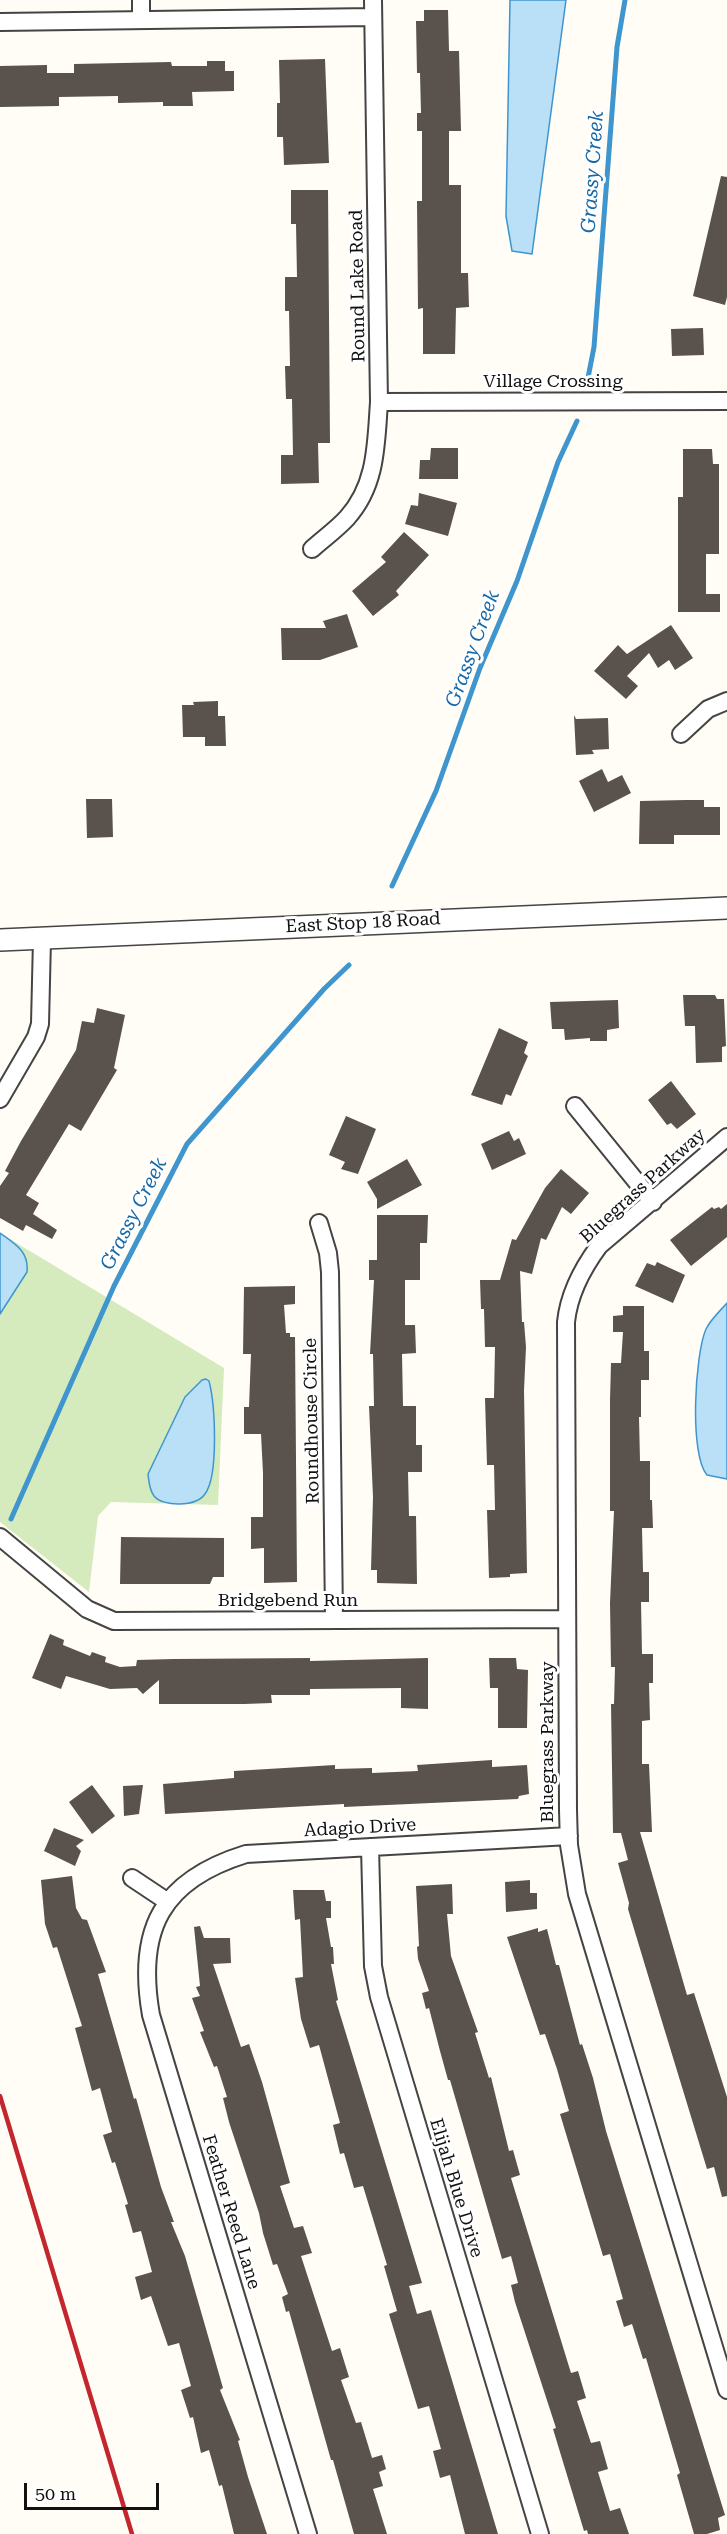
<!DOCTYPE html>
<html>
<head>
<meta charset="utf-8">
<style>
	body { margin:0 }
	#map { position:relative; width:727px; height:2534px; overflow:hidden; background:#fffdf5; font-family:"Roboto Serif",serif }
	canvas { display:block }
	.scale { position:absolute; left:24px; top:2483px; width:135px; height:27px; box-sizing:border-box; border:3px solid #111; border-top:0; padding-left:8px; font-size:18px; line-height:21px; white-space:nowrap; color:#111; -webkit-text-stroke:4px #fff; paint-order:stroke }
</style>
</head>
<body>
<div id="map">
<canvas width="727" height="2534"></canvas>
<div class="scale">50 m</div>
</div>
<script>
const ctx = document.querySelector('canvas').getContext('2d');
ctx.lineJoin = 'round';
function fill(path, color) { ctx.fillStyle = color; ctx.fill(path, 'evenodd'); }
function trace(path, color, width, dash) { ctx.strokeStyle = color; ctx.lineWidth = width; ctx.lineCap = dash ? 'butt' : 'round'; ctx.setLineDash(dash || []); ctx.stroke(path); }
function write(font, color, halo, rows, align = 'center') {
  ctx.font = font + ' "Roboto Serif",serif'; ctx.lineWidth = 6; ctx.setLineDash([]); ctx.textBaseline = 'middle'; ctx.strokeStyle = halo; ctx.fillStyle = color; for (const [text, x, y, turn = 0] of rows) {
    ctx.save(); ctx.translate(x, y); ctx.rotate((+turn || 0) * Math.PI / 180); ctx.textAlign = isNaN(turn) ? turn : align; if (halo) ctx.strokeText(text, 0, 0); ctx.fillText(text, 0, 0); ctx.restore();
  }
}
fill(new Path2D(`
	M0,1233L224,1368L218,1505L111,1502L98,1516L89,1592L0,1522Z`), '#d5ebbd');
const water = new Path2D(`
	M510,0H566L532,254L512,251L506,216Z
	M0,1233C15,1244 29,1251 27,1272L0,1314Z
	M727,1303V1479L707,1475C689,1454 695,1354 706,1329C711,1319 720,1311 727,1303Z
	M206,1379L209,1381C215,1404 219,1475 205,1494C196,1507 163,1507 154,1496C149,1489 149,1482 148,1474L185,1397L202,1380Z`);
fill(water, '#b9e0f7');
trace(water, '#3f96cf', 1.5);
trace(new Path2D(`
	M587,383L594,347L617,47L625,0
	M392,886L436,791L480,668L517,581L558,462L577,421
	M11,1519L114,1286L187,1144L324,989L349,965`), '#3f96cf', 5);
fill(new Path2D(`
	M424,10H448L449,51H459L461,131H449V185H461V273H468L469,307L456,308L455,354H423V308L418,309L417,201H422V131H417V113H421L420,73H417L416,21H424Z
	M325,59L329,163L284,165L283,137H277V103H280L279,60Z
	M207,61H225V71H234V91L192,92L193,106H163V102L118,103V96L59,97V106L0,107V66L47,65V73H74V64L171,62L172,66H207Z
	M721,176L727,177V297L725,305L693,296Z
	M291,190H328L330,443H318L319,483L281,484V455H293L292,399H286L285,366H290L289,311H285V277H297L296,224H291Z
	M703,328L704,355L672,356L671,329Z
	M431,448H458V479H419L420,460H430Z
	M683,449H712L713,464H719V554H706V594H720V612H678V497H683Z
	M419,493L457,503L448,536L405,524L411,505L418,506Z
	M404,532L429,555L396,591L399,595L373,616L352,591L386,562L381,557Z
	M347,614L358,647L320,660H282L281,628H326L323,621Z
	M671,625L693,658L675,670L669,660L658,668L649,653L627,676L638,686L626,699L594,671L618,645L627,654Z
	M218,701V716H225L226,746H205V737H183L182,705H194L193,702Z
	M574,715L576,719L608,718L609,749L592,750L594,754L576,755Z
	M602,769L608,782L622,775L631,793L594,812L579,781Z
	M86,799H112L113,837L87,838Z
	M686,800H704V807H720V835H674V844H639L640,801Z
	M683,995H715L717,999H724L726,1046L722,1047V1062L696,1063L695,1026H685Z
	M618,1000L619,1028L607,1030V1041H590V1038L565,1040L564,1029H552L550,1002Z
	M97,1008L125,1015L114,1068L117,1070L81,1131L69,1124L26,1195L39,1203L33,1214L57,1230L52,1239L26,1225L23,1231L0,1218V1186L9,1173L5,1171L21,1141L76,1050L82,1021L94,1023Z
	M499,1028L528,1042L524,1053L528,1056L521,1072L511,1096L506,1094L502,1105L471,1095Z
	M671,1081L696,1114L677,1129L671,1123L667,1125L648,1100Z
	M346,1116L376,1129L358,1174L341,1169L345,1162L329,1155Z
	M509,1131L514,1141L519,1138L526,1154L492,1170L481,1144Z
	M407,1159L422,1185L377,1209V1199L367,1182Z
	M561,1169L589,1193L571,1214L562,1207L546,1240L541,1238L532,1274L520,1271L522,1322H524L526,1347L524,1390L527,1573L510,1574V1577L489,1578L487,1510H495L494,1465H487L485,1398H494L495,1347H485L484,1309H481L480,1280H500L512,1239L516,1240L545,1188Z
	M727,1204V1237L691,1266L670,1240L712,1207L714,1209L719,1207L721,1209Z
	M377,1215H428L427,1243H420V1280H405V1325H415L416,1353L402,1354L403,1406H416V1445H422V1472H408L409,1516H416L417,1584L377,1583V1570H371L373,1497L369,1406H374L373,1354H370L374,1280H369V1260H377Z
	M657,1262L685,1275L673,1303L635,1286L647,1263L655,1266Z
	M295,1286V1304L284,1305L286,1333H290V1337H295L297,1582L264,1583V1548L251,1549V1517H263V1473L261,1434H244V1407H249L251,1354H243L244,1287Z
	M623,1306H644V1351H649V1380H641V1417H639L640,1461H650V1500H652L653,1528H642L643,1572H649V1602H641L642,1654H653V1683H649L650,1720L642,1721V1764H649L652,1832H640L687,1995L694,1993L727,2097V2196L722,2197L714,2167L707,2169L660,2015L628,1909L629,1903L618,1863L628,1860L621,1833H613L611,1704H614L615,1667H611L610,1603L614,1511H610V1400L611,1363H621L623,1332H613V1316L623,1315Z
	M121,1537L224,1538V1577H213L210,1584H120Z
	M50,1634L64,1640L63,1645L90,1656L92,1652L106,1657L105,1662L120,1667L136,1666L137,1660L173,1659L310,1658V1661L428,1658V1709L401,1708V1688L310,1689V1695H271L272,1703L244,1704H159V1680L143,1694L137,1688L110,1689L66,1676L61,1689L32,1678Z
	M489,1658H516L517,1669L528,1670L527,1728H498V1688H490Z
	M492,1760V1767L527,1765L529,1794L519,1796L518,1799L344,1807V1804L165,1814L163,1784L234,1778V1771L335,1765V1769L372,1768V1773L418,1771L417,1765Z
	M92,1785L115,1816L92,1834L69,1802Z
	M143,1785L139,1814L124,1816L123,1786Z
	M54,1828L84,1840L76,1846L81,1851L75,1866L44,1851Z
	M72,1876L76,1908L82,1919L87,1920L106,1972L98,1974L134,2099L136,2098L161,2187L174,2222H171L185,2256L223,2388L220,2390L240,2440L238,2441L248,2477L267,2534H234L222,2485L219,2486L209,2450L201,2453L193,2417L190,2418L181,2390L191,2386L179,2343L168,2346L151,2296L141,2300L135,2277L152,2272L141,2231L133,2233L125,2205L128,2204L115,2162L112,2163L103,2135L112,2132L100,2088L92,2091L75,2028L82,2026L57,1947L53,1948L45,1924L41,1880Z
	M530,1880V1893H537V1909L506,1912L505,1882Z
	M452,1884L453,1914H447L451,1956L478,2032L475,2033L489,2078L491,2077L509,2151L513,2150L520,2175L511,2178L571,2373L578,2371L586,2398L577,2401L591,2443L600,2441L608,2469L598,2472L610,2511L620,2508L629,2534H588L587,2530L584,2531L553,2429L556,2428L515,2302L511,2285L518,2283L511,2256L502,2259L450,2080H448L440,2051L429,2008L426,2009L422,1993L429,1991L418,1959L417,1947L419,1946L416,1886Z
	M293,1890H324L326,1901H331V1918H326L331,1947H333L334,1964H331L338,2000L336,2001L422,2283L409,2286L417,2314L431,2310L498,2534H465L450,2475L440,2478L433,2451L441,2449L429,2406L418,2409L389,2314L397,2311L384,2266L387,2265L363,2186L354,2188L344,2153L340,2154L333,2125L340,2123L319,2045L310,2048L301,2019L295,1978L303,1977L300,1919L295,1920Z
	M200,1926L204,1938H230L231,1963L213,1964L241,2047L249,2044L262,2082L290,2183L280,2186L294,2228L303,2226L312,2253L301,2256L332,2351L340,2348L349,2377L341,2380L356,2423L361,2422L372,2458L382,2455L386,2469L379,2472L383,2486L373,2489L387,2534H354L333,2460H331L289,2311L286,2312L282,2297L288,2294L277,2264L273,2265L263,2233L259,2213L229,2122L223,2098L227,2097L217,2066L214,2067L200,2032L204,2031L192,1998L200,1996L196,1987L200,1986L194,1927Z
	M538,1928V1932L547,1929L556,1965H559L580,2045L582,2044L593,2078L606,2131L725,2515L718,2518L720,2530L707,2534H694L677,2475L680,2473L646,2358L643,2359L632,2324L624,2327L616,2301L623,2299L610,2254L603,2256L560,2114L569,2111L557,2069L545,2034L540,2035L507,1937Z`), '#5a524d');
const minor = new Path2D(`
	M141,0V19
	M0,22L373,17
	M379,402L727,401
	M312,549C323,539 337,529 347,518C377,485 376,443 379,402L373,0
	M681,734L708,709L727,701
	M0,1099L36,1037L40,1024L42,939
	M575,1106L653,1202
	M727,1137L599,1246C582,1269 569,1293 566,1322L568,1810L569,1845L577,1894L727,2390
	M319,1223L328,1253L330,1272L334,1620
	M0,1537L87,1609L114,1621L567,1619
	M370,1847L373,1966L379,1997L540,2534
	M132,1878L168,1902
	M308,2534L151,2015C136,1929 162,1880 246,1854L569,1836`);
const tertiary = new Path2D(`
	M0,940L727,908`);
trace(minor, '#444', 20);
trace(tertiary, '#444', 24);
trace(minor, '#fff', 16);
trace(tertiary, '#fff', 21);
trace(new Path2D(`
	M0,2096L132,2534`), '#c4262e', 4.5);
write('18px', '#111', '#fff', [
	["Round Lake Road",358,286,-91],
	["Village Crossing",553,382],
	["East Stop 18 Road",363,923,-3],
	["Bluegrass Parkway",643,1186,-42],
	["Roundhouse Circle",312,1421,-91],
	["Bridgebend Run",288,1601],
	["Bluegrass Parkway",548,1742,-90],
	["Adagio Drive",360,1828,-3],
	["Elijah Blue Drive",456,2188,73],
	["Feather Reed Lane",231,2212,73]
]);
write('italic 20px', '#1768a6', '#fff', [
	["Grassy Creek",593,172,-86],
	["Grassy Creek",473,649,-70],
	["Grassy Creek",134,1214,-63]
]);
</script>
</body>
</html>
